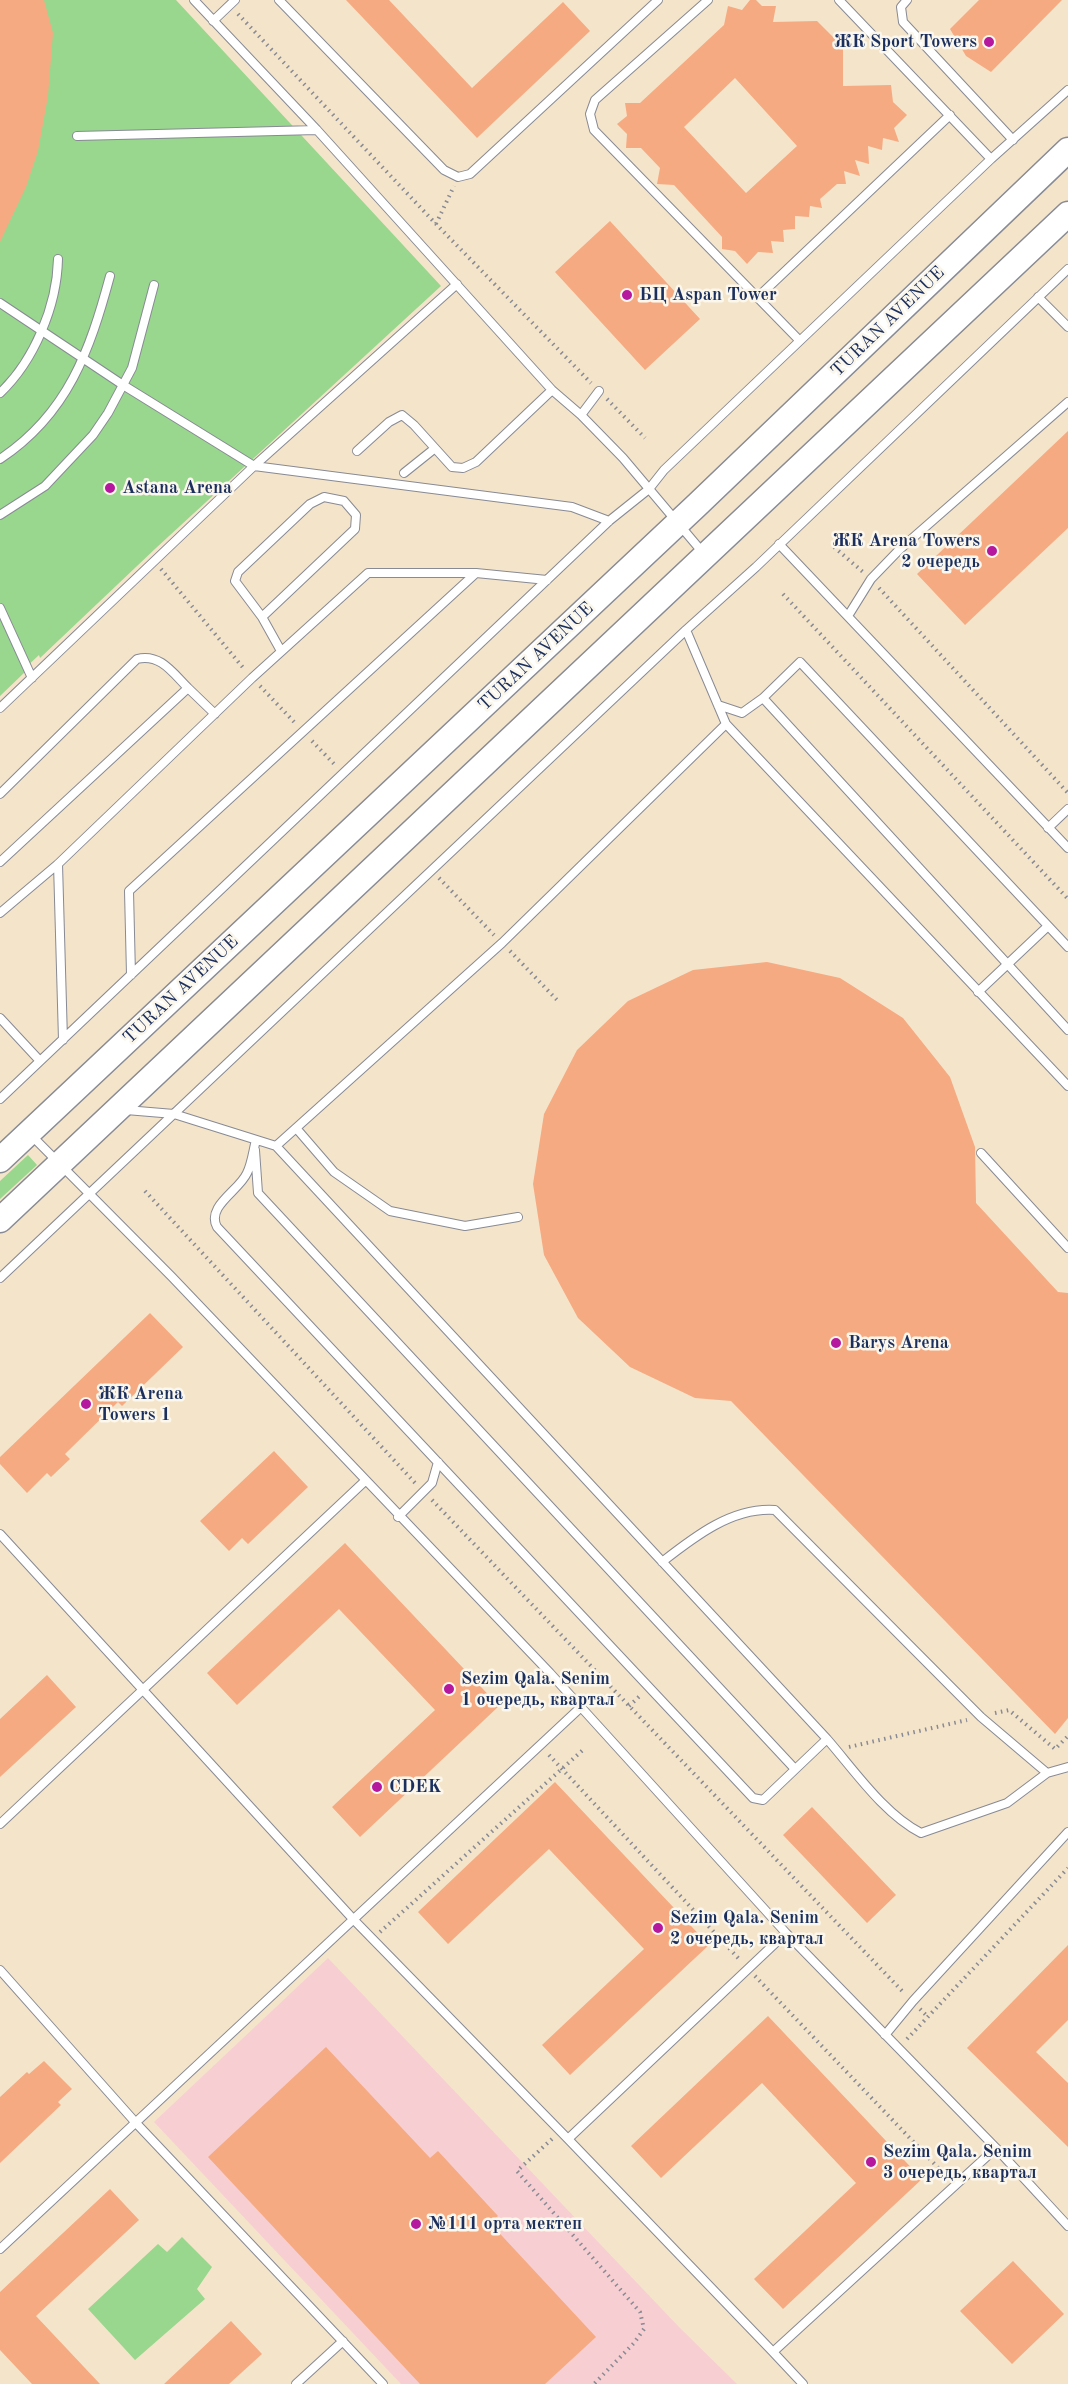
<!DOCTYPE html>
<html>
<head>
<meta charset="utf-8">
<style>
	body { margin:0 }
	canvas { display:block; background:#f4e4ca }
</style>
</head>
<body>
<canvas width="1068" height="2384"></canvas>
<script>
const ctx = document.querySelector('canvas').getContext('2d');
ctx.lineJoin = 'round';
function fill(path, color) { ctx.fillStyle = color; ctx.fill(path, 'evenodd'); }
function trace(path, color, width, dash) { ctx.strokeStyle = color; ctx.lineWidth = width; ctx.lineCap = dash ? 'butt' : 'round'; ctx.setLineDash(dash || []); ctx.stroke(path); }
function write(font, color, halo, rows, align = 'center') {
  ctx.font = font + ' "Old Standard TT",serif'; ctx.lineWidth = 5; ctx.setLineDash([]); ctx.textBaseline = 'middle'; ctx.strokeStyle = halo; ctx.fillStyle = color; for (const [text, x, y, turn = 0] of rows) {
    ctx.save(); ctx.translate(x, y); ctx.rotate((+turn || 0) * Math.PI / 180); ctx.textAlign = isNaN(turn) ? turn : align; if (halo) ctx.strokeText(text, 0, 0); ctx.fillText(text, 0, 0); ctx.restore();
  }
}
fill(new Path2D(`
	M328,1958L679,2327L737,2384H401L154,2122Z`), '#f7cfd2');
fill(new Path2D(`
	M0,0H176L441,286L156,548L40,658L39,655L25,668L26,671L0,696Z
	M28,1155L37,1165L0,1199V1181Z
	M182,2237L212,2267L197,2289L205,2299L135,2360L88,2309L158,2244L167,2252Z`), '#98d78d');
fill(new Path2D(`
	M0,0H44L53,33L48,96L38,151L26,187L0,242Z
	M346,0H389L472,88L563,2L590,31L477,138Z
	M750,0H756L762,6H776L773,22L817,21L843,47V86L891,85L893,102L907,115L894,128L899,142L883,138L882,150L868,146L869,164L855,160L860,176L844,171L846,184H837L820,199L822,208L810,206L809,217L795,216V229L783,230L784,242L771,241L773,253L758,252L747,264L735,251L722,249V237L674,185L657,184L660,168L641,148H626L627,134L617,124L627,116L625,103H640L724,25L728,6L742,10ZM735,78L797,146L746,193L684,127Z
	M979,0H1062L991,72L966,56L950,29Z
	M610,221L700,319L645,370L555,272Z
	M1068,431V528L965,625L917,574Z
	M767,962L840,978L903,1018L950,1077L975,1147L976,1203L1058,1292L1068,1293V1718L1055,1734L731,1401L695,1398L630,1367L578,1318L544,1255L533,1184L544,1114L577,1050L628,1001L693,970Z
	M150,1313L183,1347L122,1406L118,1402L65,1454L70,1459L51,1477L47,1473L27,1493L0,1464V1457Z
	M274,1451L308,1487L248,1544L242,1538L229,1551L200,1521Z
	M345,1543L499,1706L360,1837L332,1807L435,1710L339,1609L237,1705L207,1673Z
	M47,1675L76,1707L0,1777V1719Z
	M555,1782L709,1945L570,2075L542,2045L644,1949L549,1849L448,1944L418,1912Z
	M812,1807L896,1895L867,1923L783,1835Z
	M1068,1945V2020L1036,2052L1068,2083V2147L967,2048Z
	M768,2016L922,2179L783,2309L754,2279L856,2183L762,2083L661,2178L631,2146Z
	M326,2047L430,2158L438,2151L498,2216L490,2223L596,2337L545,2384H420L208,2157Z
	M44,2061L72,2089L58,2102L61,2105L0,2163V2097L27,2072L29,2074Z
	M110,2189L139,2220L36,2316L100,2384H32L0,2350V2292Z
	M1013,2261L1064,2314L1012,2364L960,2311Z
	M231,2321L262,2354L229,2384H164Z`), '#f6aa82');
const service = new Path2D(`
	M194,0L317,130L552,390L581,415L623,458L704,554
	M279,0L444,170L458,177L470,174L658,0
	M708,0L595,100L590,114L594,130L799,340
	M839,0L991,159
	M907,0L901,7L903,22L1013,140
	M213,21L235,0
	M77,136L317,130
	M758,297L950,115
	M1038,297L1068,327
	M0,303L123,385L254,466L572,507L609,521
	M0,393C34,361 57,306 58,259
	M581,415L599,391
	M357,451L389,422L402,415L414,425L452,467L463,468L476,462L552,390
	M0,459C68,414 90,350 110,276
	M404,473L434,449
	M0,515L45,486L93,435L108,413L132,368L154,285
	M779,544L1068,848
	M0,608L32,678
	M848,616L871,579L899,550L1068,402
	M262,617L355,529L356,515L344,501L324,497L310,504L238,572L235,581L262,617L281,651
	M188,688L215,714
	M763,698L1068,1030
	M718,705L742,713L763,698L800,662L1068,947
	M0,708L254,466L457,284
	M726,724L1068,1086
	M0,794L137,659C160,653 173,673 188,688L0,862
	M1048,828L1068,809
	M58,864L63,1040
	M0,913L58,864L252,678L368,573H476
	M131,975L129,891L476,573L547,580
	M978,992L1048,926
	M0,1018L40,1061
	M0,1099L609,521L649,489L664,470L991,159L1068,90
	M126,1110L174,1114L276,1146L502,943L726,724L686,630
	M296,1128L334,1172L390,1211L465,1226L518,1217
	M32,1136L172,1277L550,1673L786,1933L996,2148L1068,2226
	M256,1140C253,1151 252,1163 247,1173C239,1191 206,1206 217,1227L753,1798L763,1800L827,1739
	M276,1146L827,1739C854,1770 884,1814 921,1833L1007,1803L1047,1773L1068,1767
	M255,1150L258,1193L794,1768
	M981,1153L1068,1248
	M0,1278L686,630L756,567L1068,269
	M398,1517L432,1483L438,1462
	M0,1534L353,1919L568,2139L786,1933
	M662,1562C694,1537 732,1507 775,1510L981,1717L1047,1773
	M0,1824L365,1481
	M0,1970L136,2123L383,2384
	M885,2035L913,2001L1068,1832
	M568,2139L773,2352L996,2148
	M0,2249L580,1708
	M773,2352L803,2384
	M296,2384L343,2341`);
const primary = new Path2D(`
	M0,1160L697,505L1068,150
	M0,1220L1068,214`);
trace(service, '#888a94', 10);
trace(primary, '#888a94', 27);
trace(new Path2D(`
	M238,14L436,224L591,383
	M436,224L454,186
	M607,399L645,438
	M834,547L863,572
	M161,569L245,670
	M879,588L1068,793
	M783,594L1068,899
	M260,686L296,724
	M312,741L336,766
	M439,878L494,935
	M510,951L557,1000
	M145,1191L416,1484
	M432,1500L904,1993
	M629,1706L642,1694
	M995,1713L1009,1710L1055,1749L1068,1736
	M849,1747L967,1720
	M549,1755L740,1960
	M380,1932L585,1748
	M755,1976L947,2177
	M920,2009L928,2017
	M907,2039L1068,1868
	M552,2139L517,2171L640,2312L644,2329L634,2343L594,2384`), '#888a94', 4, [1.5, 4.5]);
trace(service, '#fff', 8);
trace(primary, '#fff', 24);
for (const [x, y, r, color] of [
	[989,42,6,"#b5179e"],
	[627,295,6,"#b5179e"],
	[110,488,6,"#b5179e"],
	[992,551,6,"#b5179e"],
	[836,1343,6,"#b5179e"],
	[86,1404,6,"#b5179e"],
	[449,1689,6,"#b5179e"],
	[377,1787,6,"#b5179e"],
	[658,1928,6,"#b5179e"],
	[871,2162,6,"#b5179e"],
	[416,2224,6,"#b5179e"]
]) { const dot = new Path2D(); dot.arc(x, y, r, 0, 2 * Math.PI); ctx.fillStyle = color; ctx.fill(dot); trace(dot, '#fbf7ec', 2); }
write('bold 18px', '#1b2f5e', '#fbf7ec', [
	["ЖК Sport Towers",977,42,"right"],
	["БЦ Aspan Tower",639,295],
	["Astana Arena",122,488],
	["ЖК Arena Towers",980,541,"right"],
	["2 очередь",980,562,"right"],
	["Barys Arena",848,1343],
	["ЖК Arena",98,1394],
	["Towers 1",98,1415],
	["Sezim Qala. Senim",461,1679],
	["1 очередь, квартал",461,1700],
	["CDEK",389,1787],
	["Sezim Qala. Senim",670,1918],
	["2 очередь, квартал",670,1939],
	["Sezim Qala. Senim",883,2152],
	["3 очередь, квартал",883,2173],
	["№111 орта мектеп",428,2224]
], 'left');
write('18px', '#1b2f5e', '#fbf7ec', [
	["TURAN AVENUE",888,322,-44],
	["TURAN AVENUE",536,657,-43],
	["TURAN AVENUE",181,990,-43]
]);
</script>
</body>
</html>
